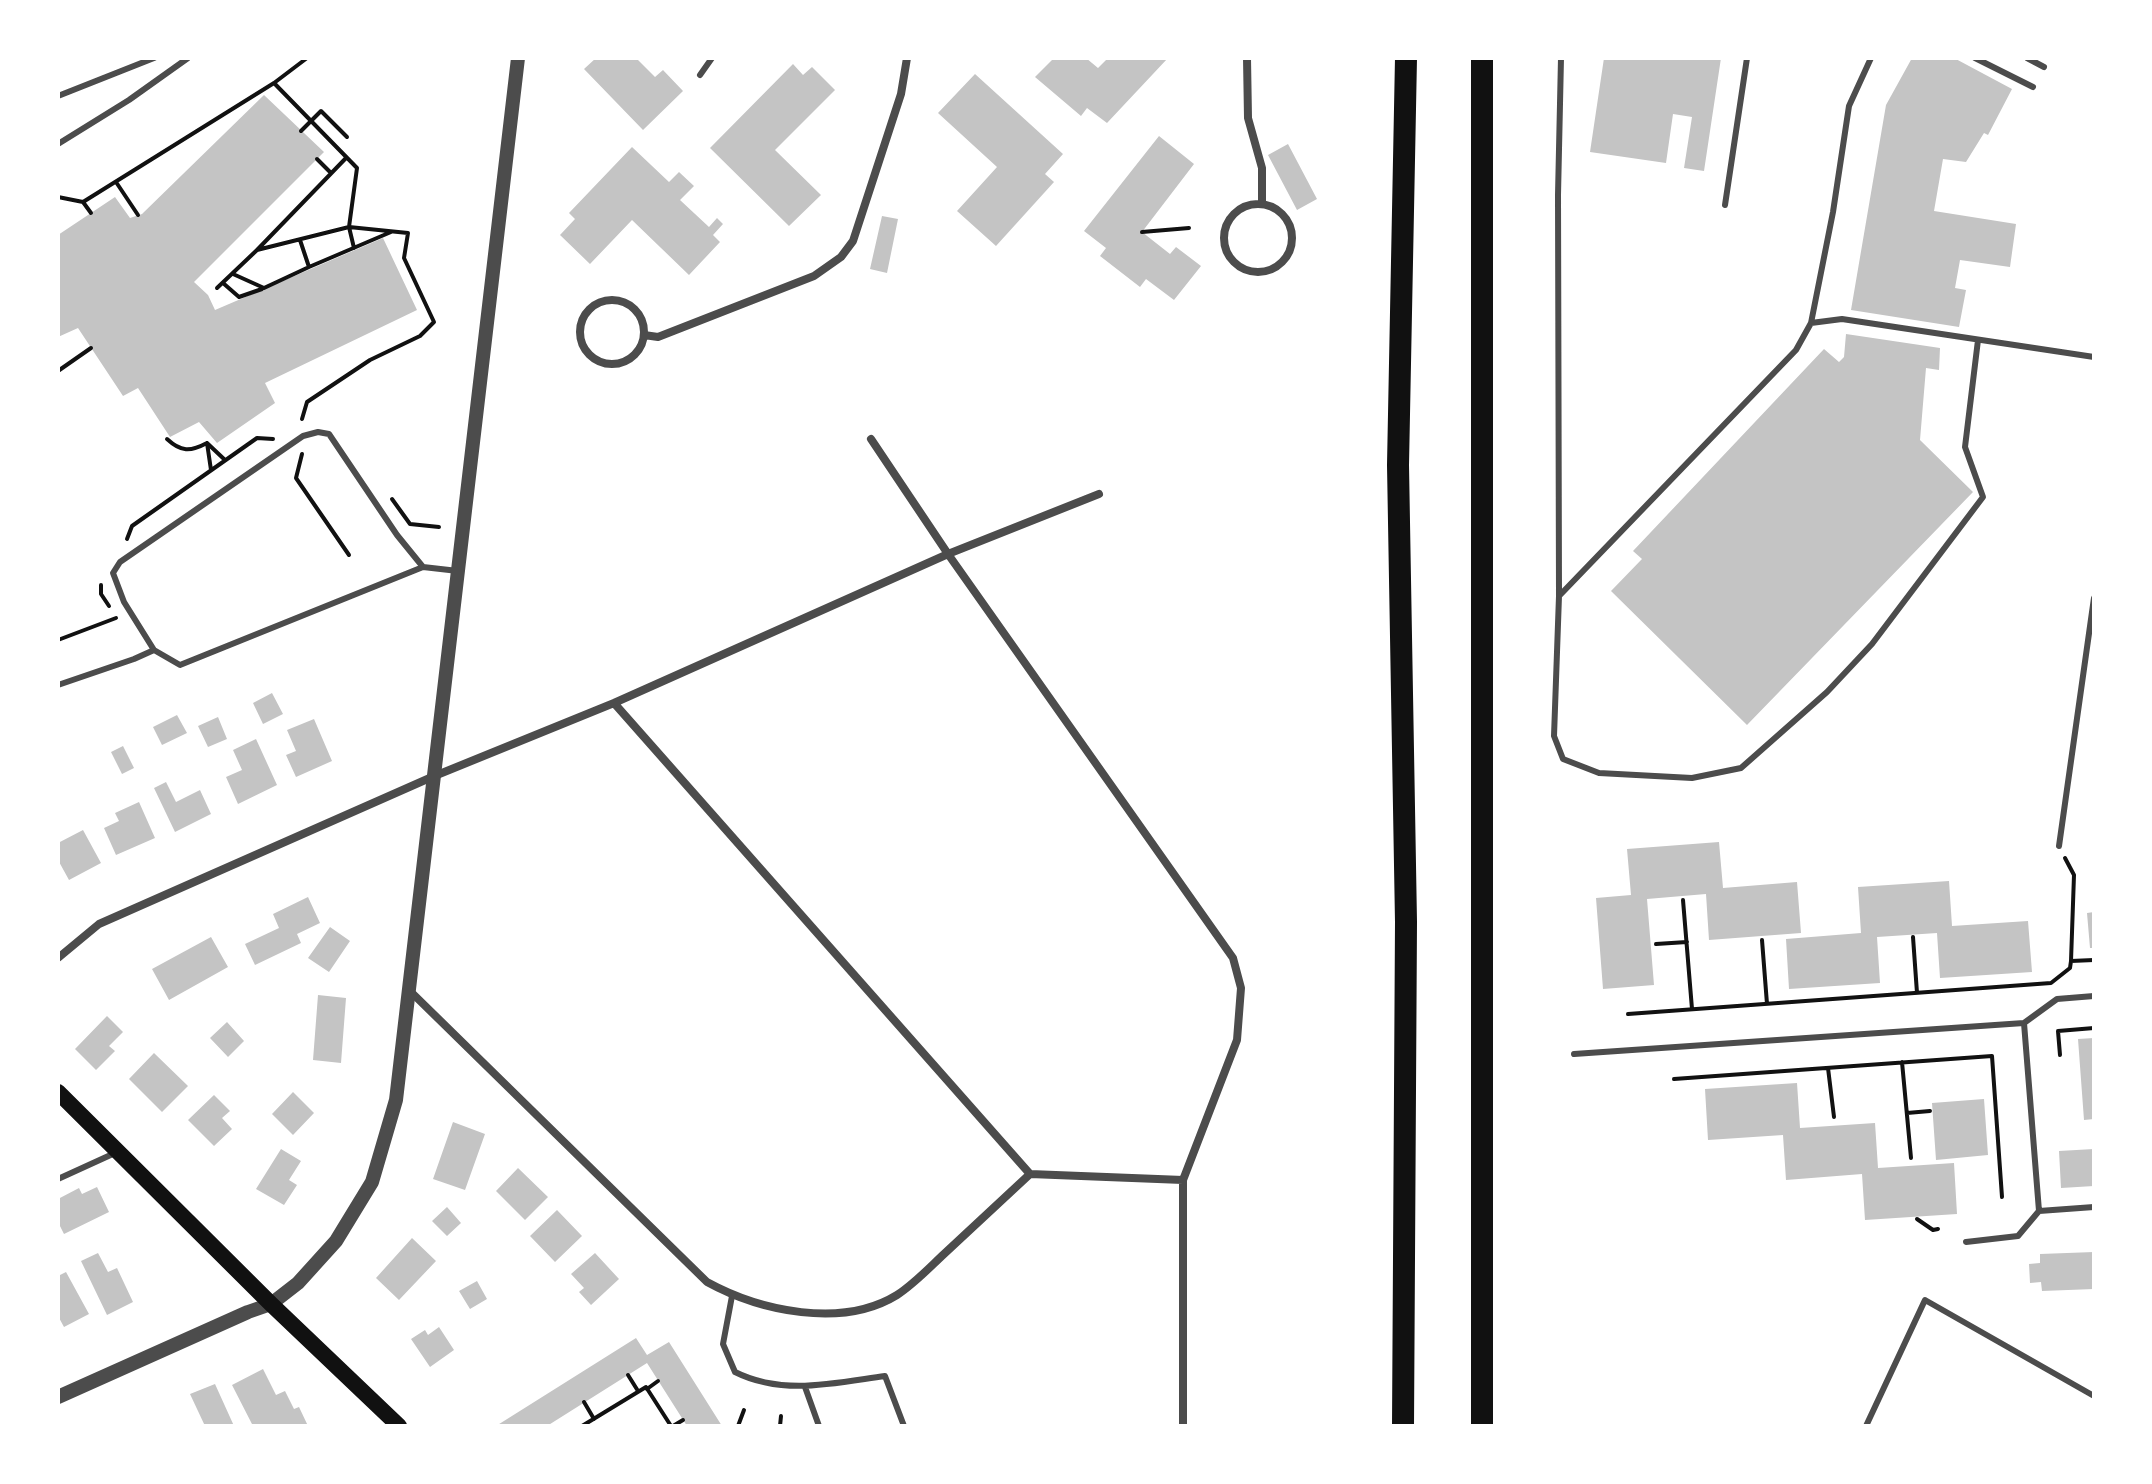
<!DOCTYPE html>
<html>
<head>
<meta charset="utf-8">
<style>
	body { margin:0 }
	#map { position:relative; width:2152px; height:1484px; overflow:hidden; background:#fff; font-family:Georgia,serif }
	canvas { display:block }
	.frame { position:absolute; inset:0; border:60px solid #fff; pointer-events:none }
</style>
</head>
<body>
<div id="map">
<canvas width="2152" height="1484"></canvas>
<div class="frame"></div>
</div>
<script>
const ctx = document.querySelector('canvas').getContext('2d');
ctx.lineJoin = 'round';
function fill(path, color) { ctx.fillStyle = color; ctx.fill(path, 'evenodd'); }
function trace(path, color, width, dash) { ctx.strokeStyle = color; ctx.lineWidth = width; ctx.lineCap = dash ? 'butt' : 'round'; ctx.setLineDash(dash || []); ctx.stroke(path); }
fill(new Path2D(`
	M596,58H636L655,77L663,70L683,91L643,130L584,69Z
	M1050,58H1086L1098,68L1108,58H1168L1107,123L1087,108L1081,116L1035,77L1052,60Z
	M1604,58H1721L1704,171L1684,168L1692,117L1673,114L1666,163L1590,152Z
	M1912,58H1954L2012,89L1988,135L1984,133L1966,162L1943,159L1934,211L2016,224L2010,267L1960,260L1955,288L1966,290L1959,327L1851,310L1886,105Z
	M793,64L803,75L812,67L835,90L775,150L821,195L789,226L710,148Z
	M975,74L1063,154L1045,174L1054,182L996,246L957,211L997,167L938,113Z
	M264,95L324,152L194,282L208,295L215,310L383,238L417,310L265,383L275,403L217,443L199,422L170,437L138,388L123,396L78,328L58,337V235L115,197L130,218L142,214Z
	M1159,136L1194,164L1142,232L1170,254L1176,247L1201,266L1174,300L1146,279L1140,287L1100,256L1106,248L1084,231Z
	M1288,144L1317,199L1297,210L1268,155Z
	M632,147L669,182L679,172L694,186L680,200L709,227L717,218L723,224L713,235L720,242L689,275L632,220L590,264L560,235L575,219L569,213Z
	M882,216L898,219L887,273L870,269Z
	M1846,334L1940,348L1939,370L1926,368L1920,440L1973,492L1747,725L1611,591L1642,559L1633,551L1824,349L1839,362L1844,357Z
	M272,693L283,714L263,724L253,703Z
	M177,715L187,733L162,745L153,727Z
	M218,717L227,739L208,747L198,726Z
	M314,719L332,761L296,777L286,755L296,751L287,730Z
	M256,739L277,785L238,804L226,777L242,770L233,750Z
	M123,746L134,768L122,774L111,752Z
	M166,782L176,802L200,790L211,814L175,832L154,788Z
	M139,802L155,838L116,855L104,828L119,821L115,813Z
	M83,830L101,863L69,880L58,860V843Z
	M1719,842L1723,888L1797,882L1801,933L1709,940L1706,894L1647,899L1654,985L1603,989L1596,898L1631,895L1627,849Z
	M1949,881L1952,926L2028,921L2032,972L1940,978L1937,933L1877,937L1880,983L1789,989L1786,939L1861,933L1858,887Z
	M308,897L320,923L297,934L301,943L255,965L245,944L279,928L273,914Z
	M2094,912V948H2090L2087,913Z
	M330,927L350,941L329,972L308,958Z
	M211,937L228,967L169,1000L152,969Z
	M318,995L346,998L341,1063L313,1060Z
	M107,1016L123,1032L109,1046L115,1051L96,1070L75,1049Z
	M227,1022L244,1041L228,1057L210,1038Z
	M2094,1038V1119L2084,1120L2078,1039Z
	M154,1053L188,1086L162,1112L129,1079Z
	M1797,1083L1800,1128L1875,1123L1878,1168L1954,1163L1957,1214L1865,1220L1862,1174L1786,1180L1783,1135L1708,1140L1705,1089Z
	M293,1092L314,1113L293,1135L272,1114Z
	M214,1095L230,1111L222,1118L232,1129L214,1146L188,1120Z
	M1984,1099L1988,1155L1936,1160L1932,1103Z
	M453,1122L485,1134L465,1190L433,1179Z
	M281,1149L301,1161L289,1180L297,1185L284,1205L256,1189Z
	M2094,1149V1186L2061,1188L2059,1151Z
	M518,1168L548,1197L525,1220L496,1191Z
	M97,1187L109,1212L64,1234L58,1222V1199L79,1188L82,1194Z
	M447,1207L461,1223L447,1236L432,1221Z
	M557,1210L582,1236L555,1262L530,1236Z
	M412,1238L436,1261L399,1300L376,1278Z
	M2094,1252V1289L2042,1291L2041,1282L2030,1283L2029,1264L2040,1263V1254Z
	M98,1253L108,1272L117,1268L133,1302L107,1315L81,1261Z
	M595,1253L619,1279L591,1305L579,1292L584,1288L571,1274Z
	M66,1272L89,1314L64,1327L58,1316V1276Z
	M477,1281L487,1299L470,1309L459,1291Z
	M439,1327L454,1350L430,1367L411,1339L425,1330L428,1335Z
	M636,1338L647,1355L669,1342L722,1426H687L647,1363L547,1426H496Z
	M263,1369L276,1395L285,1391L294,1409L299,1407L308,1426H253L232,1385Z
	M215,1384L234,1426H205L190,1394Z`), '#c4c4c4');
trace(new Path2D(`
	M274,83L357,168L349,227L257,250L346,158
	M301,131L321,111L347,137
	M317,159L331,173
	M116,182L138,215
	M58,197L83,202L274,83L307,58
	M83,202L91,213
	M1142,232L1189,228
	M300,240L309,267L391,232
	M233,274L264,288L309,267
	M223,283L239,297L262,289
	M217,288L257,250
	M58,371L91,348
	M302,419L307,402L370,360L420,336L434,322L404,258L408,233L349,227L354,248
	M167,439C181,452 190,452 207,443
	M302,454L296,478L349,555
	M211,470L207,443L225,460
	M392,499L410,524L439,527
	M127,539L132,526L257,438L273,439
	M101,585V594L109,606
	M58,640L116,618
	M1683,900L1692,1009
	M1913,937L1917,993
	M1762,940L1767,1004
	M1656,944L1687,942
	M2071,961L2094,960
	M1628,1014L2051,983L2070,968L2071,961L2074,875L2065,858
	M2060,1055L2058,1031L2094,1028
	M1902,1062L1911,1158
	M1828,1068L1834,1117
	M1674,1079L1992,1056L2002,1197
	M1907,1113L1930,1111
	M1917,1219L1933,1230L1938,1229
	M628,1375L638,1391
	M647,1389L658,1381
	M584,1402L594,1419
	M582,1426L646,1387L671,1426
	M673,1426L683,1420
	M738,1426L744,1410
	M780,1426L781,1416`), '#111', 4);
trace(new Path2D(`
	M1561,58L1558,195L1559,596L1554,736L1563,759L1599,773L1692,778L1741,768L1827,692L1872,644L1983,497L1965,447L1978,340
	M1975,58L2033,87
	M2027,58L2044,67
	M700,75L712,58
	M58,96L154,58
	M58,144L129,100L188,58
	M1725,205L1747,58
	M1811,323L1842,319L2094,357
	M1560,595L1796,350L1811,323L1833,212L1849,106L1871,58
	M154,650L124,602L113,573L120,562L303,436L318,432L329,434L397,535L423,567
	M58,685L134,659L154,650L180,665L423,567L458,571
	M2059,846L2094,598
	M2024,1023L2039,1211L2094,1207
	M1574,1054L2024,1023L2057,999L2094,996
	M58,1179L115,1153
	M1966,1242L2018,1236L2039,1211
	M732,1296L723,1344L735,1372C783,1396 835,1383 885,1376L904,1426
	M805,1387L819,1426
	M1866,1426L1925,1300L2094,1396`), '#4c4c4c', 6);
trace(new Path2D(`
	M1247,58L1248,118L1262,168V204
	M1224 238a34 34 0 1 1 68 0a34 34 0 1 1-68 0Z
	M580 332a32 32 0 1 1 64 0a32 32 0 1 1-64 0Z
	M644,335L658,337L814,276L841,257L853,241L901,94L907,58
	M871,439L948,554L1233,958L1241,988L1237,1040L1183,1180V1426
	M614,703L1030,1174
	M58,958L99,924L432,777L614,703L948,554L1099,494
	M411,992L707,1282C760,1311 842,1329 897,1295C914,1284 929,1268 944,1254C972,1228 1001,1201 1030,1174L1183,1180`), '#4c4c4c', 8);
trace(new Path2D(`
	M58,1397L248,1312L271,1304L298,1283L336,1241L372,1182L396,1100L518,58`), '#4c4c4c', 14);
trace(new Path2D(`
	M58,1092L271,1304L399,1426`), '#111', 16);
trace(new Path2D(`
	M1482,58V1426
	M1403,1426L1406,922L1398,465L1406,58`), '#111', 22);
</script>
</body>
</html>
